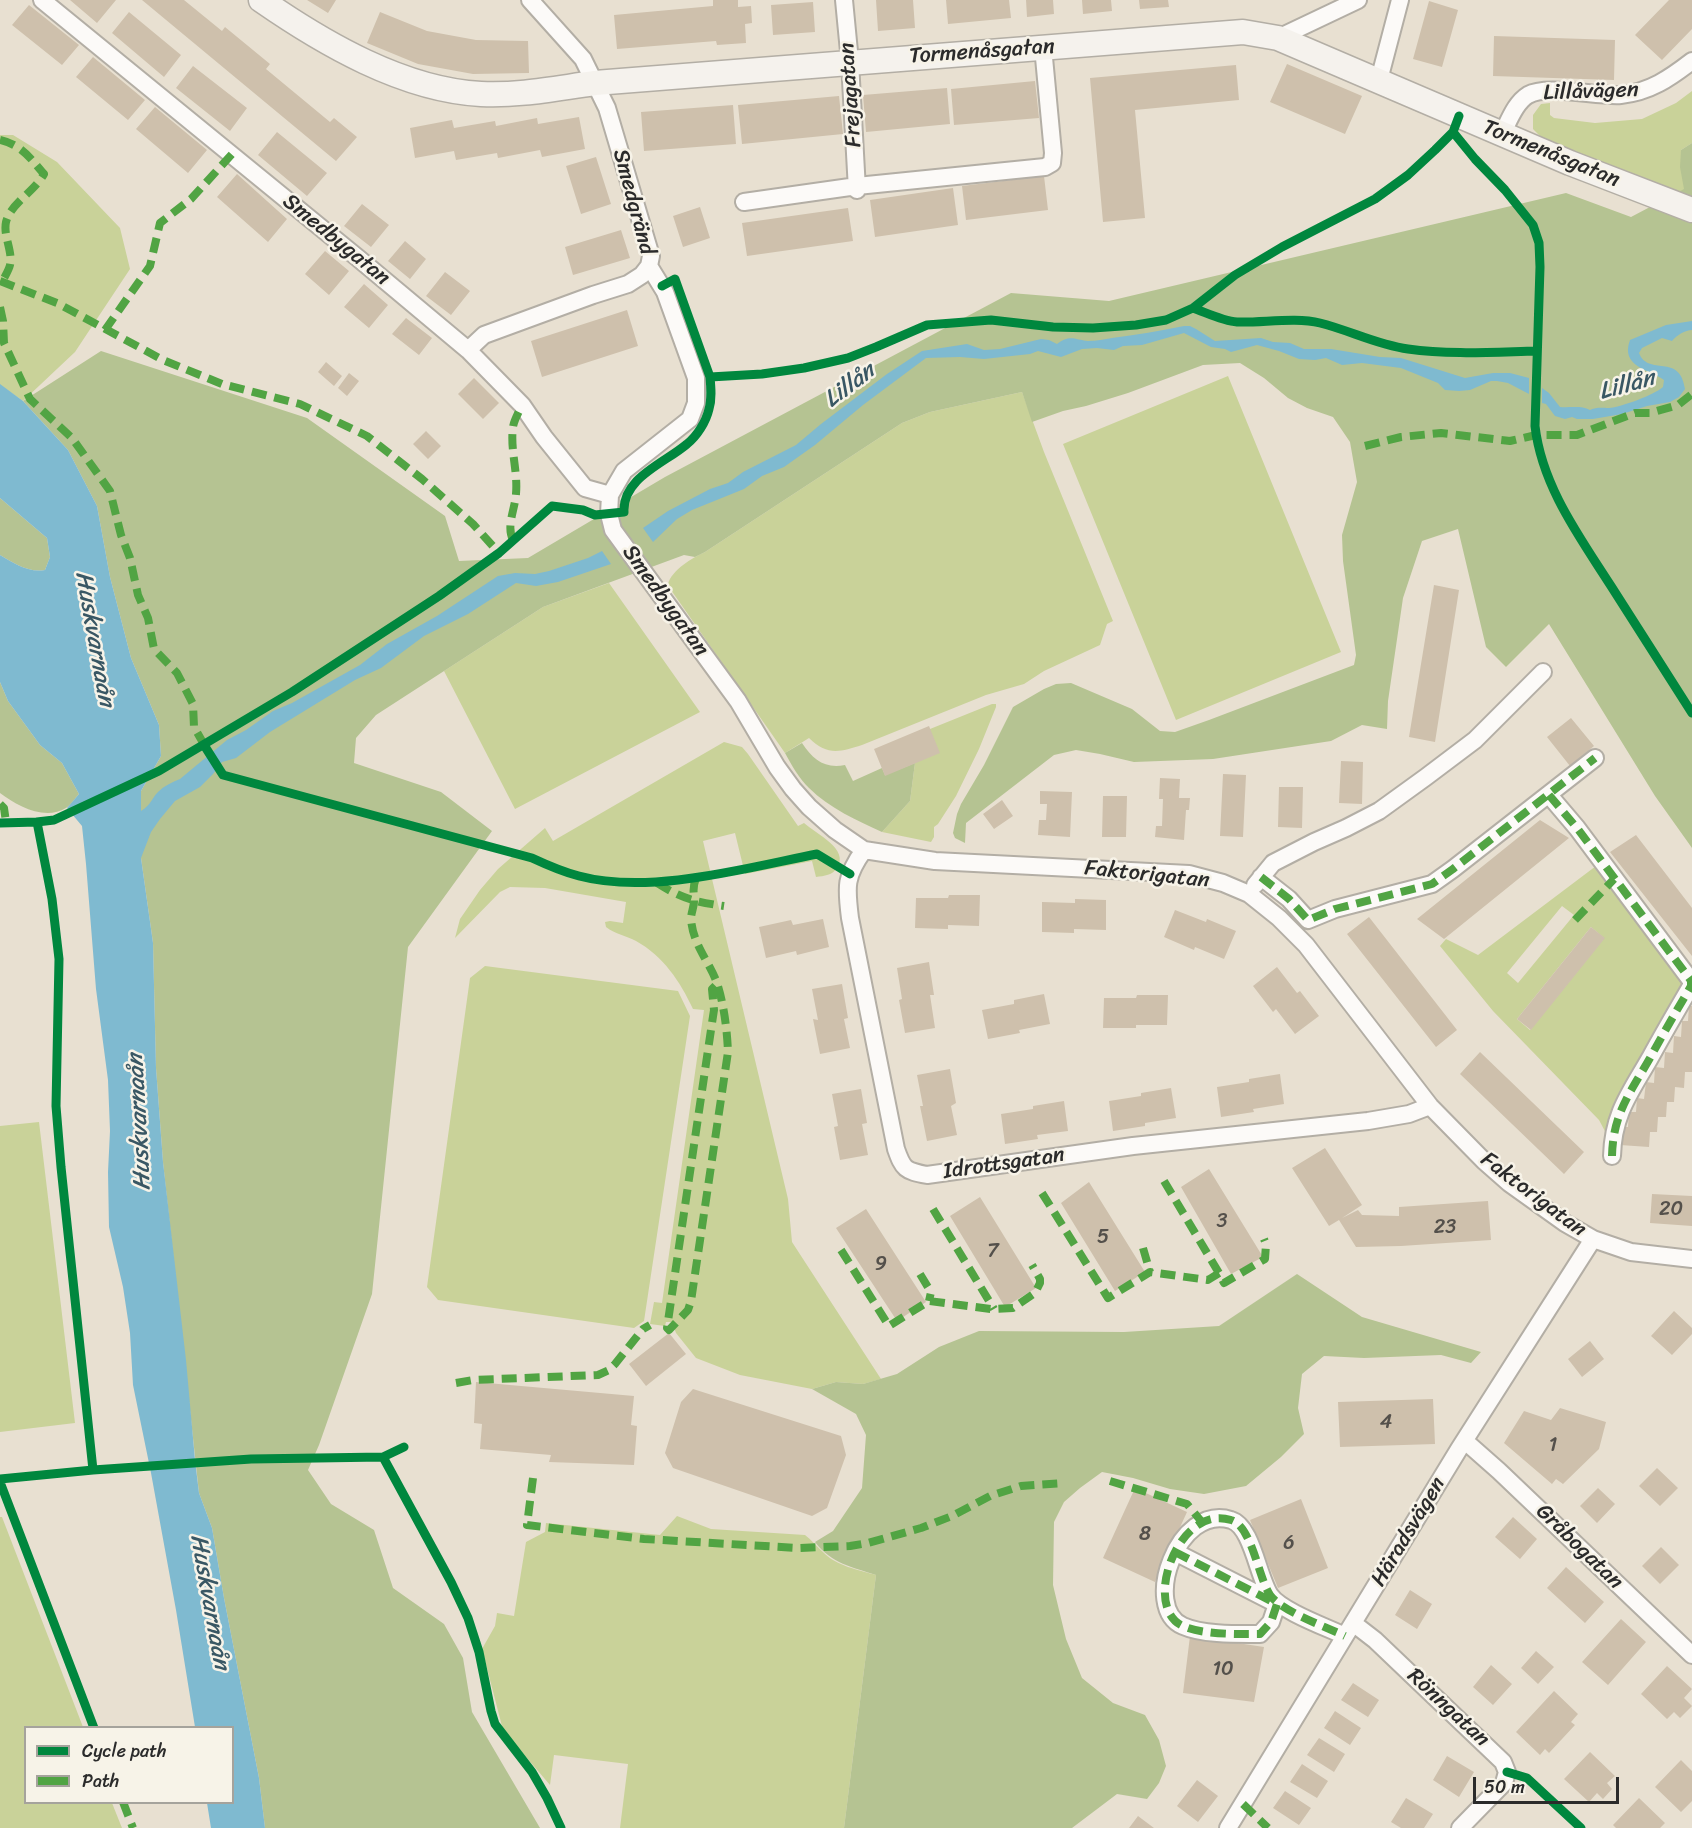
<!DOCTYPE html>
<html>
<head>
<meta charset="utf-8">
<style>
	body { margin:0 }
	#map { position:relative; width:1692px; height:1828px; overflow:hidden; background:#e8e0d1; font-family:Sriracha,sans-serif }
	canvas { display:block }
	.legend { position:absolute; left:24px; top:1726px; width:210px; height:78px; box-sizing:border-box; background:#f7f3e8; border:2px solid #a5a39c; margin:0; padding:8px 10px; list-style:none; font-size:18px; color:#2b2b2b }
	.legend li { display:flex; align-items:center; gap:12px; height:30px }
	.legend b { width:30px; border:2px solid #a5a39c }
	.scale { position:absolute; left:1473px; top:1777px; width:146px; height:27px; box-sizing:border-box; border:3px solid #2b2b2b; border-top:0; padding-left:8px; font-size:18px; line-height:21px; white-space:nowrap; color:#2b2b2b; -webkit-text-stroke:4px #f7f3e8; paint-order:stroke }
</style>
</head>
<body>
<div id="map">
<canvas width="1692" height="1828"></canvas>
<ul class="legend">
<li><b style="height:8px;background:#00873e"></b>Cycle path</li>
<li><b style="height:8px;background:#51a443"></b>Path</li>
</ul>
<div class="scale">50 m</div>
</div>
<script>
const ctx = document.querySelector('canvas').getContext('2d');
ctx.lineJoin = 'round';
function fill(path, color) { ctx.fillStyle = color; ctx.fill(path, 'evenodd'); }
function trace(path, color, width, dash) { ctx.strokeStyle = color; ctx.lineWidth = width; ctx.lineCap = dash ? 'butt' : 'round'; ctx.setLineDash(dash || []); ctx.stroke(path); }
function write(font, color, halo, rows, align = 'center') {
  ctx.font = font + ' Sriracha,sans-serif'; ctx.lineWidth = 5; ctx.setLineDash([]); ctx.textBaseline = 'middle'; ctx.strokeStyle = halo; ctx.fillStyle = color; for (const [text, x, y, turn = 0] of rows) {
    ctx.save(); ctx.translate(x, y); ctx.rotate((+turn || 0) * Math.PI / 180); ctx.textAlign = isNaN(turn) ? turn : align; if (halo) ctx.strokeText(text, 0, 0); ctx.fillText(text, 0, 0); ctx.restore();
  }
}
fill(new Path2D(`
	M1692,91V143L1681,150L1690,199L1545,141L1533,129V115L1541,104L1550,103V115L1554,118L1595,123L1642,119L1676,103Z
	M0,135H13L57,162L120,228L130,269L75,352L23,401L0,385Z
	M1228,376L1341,652L1176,720L1063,444Z
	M1022,392L1044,452L1113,621L1107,624L1100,645L1044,671L1024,684L986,695L862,745C840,752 827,756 809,738L785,753L671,590L668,584C672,570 692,558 705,552L902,423L930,412Z
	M609,583L700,712L515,809L444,671L543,607Z
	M992,704H996V707L979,749L956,796L938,824L934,827V837L931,842L882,832L910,801L915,763L930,729Z
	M724,742L742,747L748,754L798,826L804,823C816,834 850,849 837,868C833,875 824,876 816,877L812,861L745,874L735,833L703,841L788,1199L792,1242L881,1379L863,1384L836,1382L812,1389L740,1375L696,1358L676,1333L672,1322H666L665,1326L650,1324L654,1302L662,1303L704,1010L693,1009C680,981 663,956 636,941C627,936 615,934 606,927L605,922L610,921L623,923L626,902L545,888L510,887L500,892L455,938L460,919L480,890L498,869L545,828L553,841Z
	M1596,866L1680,977L1682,990L1607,1135L1599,1120L1493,1011L1440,946L1446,939L1478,955ZM1562,906L1574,915L1518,983L1507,973ZM1591,927L1604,938L1530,1030L1517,1019Z
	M485,966L678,991L690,1016L644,1321L634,1328L438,1300L427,1287L470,978Z
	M39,1122L75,1423L0,1432V1126Z
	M677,1516L711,1529L805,1535C812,1540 816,1546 823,1552C836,1566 859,1570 876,1575L844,1828H620L628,1764L554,1755L550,1785L503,1730L482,1649L495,1626L497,1613L514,1616L526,1542L545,1532L546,1523L660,1535Z
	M0,1517H2L83,1727L26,1728V1802L112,1803L122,1828H0Z`), '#c9d299');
fill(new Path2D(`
	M1692,143V848L1655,796L1549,624L1506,667L1486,647L1458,529L1422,541L1403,598L1388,701L1387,729L1362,725L1331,741L1213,759L1134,762L1100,754L1076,750L1054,755L966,823L965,843L955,838L953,833L957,814L961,804L984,765L1013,707L1044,689L1056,684L1071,683L1132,709L1160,731L1175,732L1209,720L1354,665L1356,655L1343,561L1342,535L1357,482L1350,442L1333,417L1307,408L1288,398L1264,378L1240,363L1203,365L1128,393L1086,406L1063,411L1032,422L1022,392L930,412L902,423L705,552L695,557L684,555L543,607L376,715L356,738L354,763L441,792L492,831L408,947L372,1294L319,1445L308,1470L331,1504L374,1530L393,1588L444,1624L463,1658L472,1712L540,1828H265L259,1778L224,1598L212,1528L199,1493L163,1162L156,1068L153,943L141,858V791L161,756L159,725L131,658L110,577L97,506L68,450L23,401L101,351L307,418L445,516L459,561L528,558L665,477L1011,293L1109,301L1566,193L1631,217L1684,189L1680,167L1681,150Z
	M0,498L47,538L50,557L45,570C28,573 14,563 0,555Z
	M0,682L8,701L40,745L62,763L79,794C75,798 71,805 66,808C45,821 17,806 0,793Z
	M802,743C813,760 825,769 845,765L853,781L882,768L885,775L915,763L910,801L882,832C858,821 829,808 809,788C799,778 792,766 785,753Z
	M1297,1274L1362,1317L1481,1352L1471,1363L1441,1355L1364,1358L1324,1356L1302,1374L1298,1408L1304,1434L1281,1457L1246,1486L1204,1494L1170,1489L1133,1478L1102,1472L1080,1488L1064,1502L1054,1522L1053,1585L1066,1639L1082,1678L1113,1703L1145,1715L1159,1740L1166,1766L1159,1783L1147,1799L1117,1794L1072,1828H844L876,1575C852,1567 832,1564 815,1542L833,1531L862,1488L866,1435L856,1414L812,1389L836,1382L863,1384L897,1374L939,1347L979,1331L1124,1332L1219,1326Z`), '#b5c392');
fill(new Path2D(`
	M1692,321V330C1685,330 1677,335 1672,341L1662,338L1642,348L1639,353C1648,377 1680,352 1685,389L1679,397L1670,402L1647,406L1622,414L1593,419H1577L1572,417L1565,419L1555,416L1546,404L1542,403V388L1549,393L1560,407C1570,408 1581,405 1590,410C1597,407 1601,408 1609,408C1621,407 1654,395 1663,387L1664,380C1649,369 1620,367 1630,340L1666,325Z
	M1184,326H1190L1196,329L1215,341L1261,338L1273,342L1290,343L1304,349H1331L1380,357L1401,358L1465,378L1493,373H1510L1529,378V394L1508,383L1497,381H1491L1470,390L1459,391L1445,390L1438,383L1401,368L1362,363L1342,365L1326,358L1315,360L1299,359L1279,351L1257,345L1231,352L1225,349L1211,347L1184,333L1142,345L1123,346L1114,350L1097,348L1082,349L1061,357L1038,351L1030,354L984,359L960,357L926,358L863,405L815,445L784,467L762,476L744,489L692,510L677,519L653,542L643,528L668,511L710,489L728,483L743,472L796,445L821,424L887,374L922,351L967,344L984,350L1000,349L1041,339L1049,340L1057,344C1070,334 1075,340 1088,341C1096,341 1105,339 1112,338C1136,335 1160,331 1184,326Z
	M0,384L23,401L68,450L97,506L110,577L131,658L159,725L161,756L141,791V811C152,804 151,799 158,792C164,786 172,782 180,779L227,740L246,730L273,711L292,703L360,665L387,644L437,616L498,576L515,573L535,574L549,571L588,558L602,551L611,564L558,582L536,586L516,583L468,614L424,636L381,668L355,680L270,732L236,758L222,762L213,774L200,787L175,801L160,819L151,832L141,858L153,943L156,1068L163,1162L186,1360L195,1460L199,1493L212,1528L224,1598L259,1778L265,1828H211L207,1803L232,1802V1728L195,1727L176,1610L151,1473L133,1385L130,1333L123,1287L109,1227L108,1172L110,1131L108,1080L96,989L86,864L82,826L67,808L79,794L62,763L40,745L8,701L0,682V555C14,563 28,573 45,570L50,557L47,538L0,498Z`), '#7fbad0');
fill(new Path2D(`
	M70,0H116L97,23Z
	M142,0H184L222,31L225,27L270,64L266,69L330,122L334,118L357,137L336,161Z
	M307,0H336L328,13Z
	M713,0H738V7L751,6L752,23L745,24L746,43L717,45L716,41L617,49L614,15L713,6Z
	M876,0H913L915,28L878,31Z
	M946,0H1009L1011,18L948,24Z
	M1026,0H1053L1054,14L1027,17Z
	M1082,0H1111L1112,11L1083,14Z
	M1139,0H1168L1169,7L1140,9Z
	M1669,0H1692V29L1662,60L1635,35Z
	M1429,1L1458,10L1442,67L1413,59Z
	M813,2L815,32L773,35L771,5Z
	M29,5L79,45L62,65L12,25Z
	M129,12L181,55L164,77L112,33Z
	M380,12L427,31L476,40L528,41L529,73L473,74L418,64L367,43Z
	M1494,36L1615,40L1614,80L1493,76Z
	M93,57L145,100L128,120L76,77Z
	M1287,64L1362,96L1345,134L1270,102Z
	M1236,65L1239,100L1135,110L1145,218L1103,222L1090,78Z
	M193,66L247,108L230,131L176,88Z
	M1035,81L1039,118L954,125L951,89Z
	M947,88L950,124L866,132L863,95Z
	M839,96L843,134L742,144L738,105Z
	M733,105L736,144L644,151L641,112Z
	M155,107L207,150L188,173L136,129Z
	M579,117L585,149L542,157L540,150L498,158L497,153L456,160L454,151L415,158L410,128L452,120L454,128L495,121L496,126L537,118L538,124Z
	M277,132L327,173L307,196L258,155Z
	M596,157L611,204L581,214L566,166Z
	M237,174L287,219L268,242L217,197Z
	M1044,176L1048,210L966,220L962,186Z
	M953,188L958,225L875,237L870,200Z
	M362,204L389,225L371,247L344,226Z
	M700,207L710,238L683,247L673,216Z
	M848,208L853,241L747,256L742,223Z
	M621,230L630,258L573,275L565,247Z
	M405,241L426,259L410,279L388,261Z
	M325,251L349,271L329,295L305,274Z
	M445,272L470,291L451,315L426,296Z
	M364,284L388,305L369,328L344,307Z
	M627,310L638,346L542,377L531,341Z
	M406,318L432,338L419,355L392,334Z
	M326,362L342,376L334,386L318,372Z
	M349,373L359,381L347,396L338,388Z
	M474,378L499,403L483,419L458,394Z
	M426,431L441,446L428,459L413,444Z
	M1434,585L1459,590L1435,742L1409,737Z
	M1571,718L1594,746L1570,766L1547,737Z
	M929,726L940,753L885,776L874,749Z
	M1341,761L1363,762L1362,804L1339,803Z
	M1223,774L1246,775L1243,837L1220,836Z
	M1160,778L1180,779L1179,798H1190L1189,810H1186L1184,840L1155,837L1156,826H1162L1163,799H1159Z
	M1279,787H1303L1302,828L1278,827Z
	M1040,791L1072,792L1070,837L1038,835L1039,820H1046L1047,804H1040Z
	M1103,796H1127L1126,837H1102Z
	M1002,800L1013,816L994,829L983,814Z
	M1540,820L1569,838L1444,939L1417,919Z
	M1636,835L1692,908V956L1610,852Z
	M949,895H980L979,926L948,925V929L915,928L916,898H948Z
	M1075,899L1106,900V930L1074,929V933L1042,932V902L1075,903Z
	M1175,910L1206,922L1207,919L1236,931L1224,959L1195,947L1194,950L1164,937Z
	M1369,917L1457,1030L1436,1047L1347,934Z
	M823,919L829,947L797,955L796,951L766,958L759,927L791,920L793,925Z
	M1591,927L1605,938L1531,1030L1517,1019Z
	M929,962L934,995H930L935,1028L905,1033L899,1000L902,999L897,968Z
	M1277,967L1297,993L1300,991L1319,1016L1295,1034L1276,1009L1273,1012L1253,986Z
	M842,984L848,1018L844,1019L850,1048L820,1054L813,1019L818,1020L812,989Z
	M1044,994L1050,1024L1019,1030L1020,1033L988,1039L982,1010L1014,1004V1000Z
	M1137,995H1168L1167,1025H1136V1028H1103L1104,998H1136Z
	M1689,1005L1692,1006V1072H1685L1684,1088L1675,1087L1674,1102H1667L1666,1117H1658L1657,1132H1650L1649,1147L1620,1145L1621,1127H1628L1629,1112H1636L1637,1098L1644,1099L1646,1082L1654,1083L1655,1067L1664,1068L1665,1052L1673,1053L1674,1036L1681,1037L1682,1021H1688Z
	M1480,1052L1584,1152L1564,1174L1460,1074Z
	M950,1069L956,1103L951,1106L957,1135L927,1141L920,1106H923L917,1075Z
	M1280,1074L1284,1104L1253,1109L1254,1112L1221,1117L1217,1087L1249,1082V1079Z
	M1171,1088L1176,1118L1145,1123V1126L1113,1131L1109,1101L1141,1096V1093Z
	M861,1089L867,1123L862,1124L868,1155L840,1160L834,1127L838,1126L832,1094Z
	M1064,1101L1068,1131L1037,1135L1038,1139L1005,1144L1001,1114L1033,1109V1106Z
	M1325,1148L1362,1205L1342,1218L1358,1210L1362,1215L1399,1216V1207L1488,1201L1491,1240L1401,1246L1356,1247L1339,1220L1329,1226L1292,1168Z
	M1209,1169L1263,1257L1231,1274L1181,1187Z
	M1089,1182L1145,1272L1115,1291L1061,1203Z
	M1652,1194L1692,1196V1226L1650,1223Z
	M980,1197L1036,1288L1005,1307L950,1216Z
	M866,1209L926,1302L897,1321L836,1228Z
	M1674,1311L1692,1328V1334L1672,1355L1651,1336Z
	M669,1333L686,1354L646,1386L629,1364Z
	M1590,1341L1604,1359L1582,1377L1568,1359Z
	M476,1382L634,1396L631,1425L637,1426L634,1465L549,1462L551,1455L480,1449L482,1424L474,1423Z
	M693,1389L841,1436L846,1455L827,1508L812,1516L673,1468L665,1453L681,1402Z
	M1433,1399L1435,1444L1340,1447L1338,1402Z
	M1560,1408L1606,1422L1599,1449L1563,1484L1556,1479L1552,1484L1504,1443L1524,1411L1551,1420Z
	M1657,1468L1678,1488L1660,1506L1639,1486Z
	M1135,1488L1187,1512L1155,1582L1103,1558Z
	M1598,1488L1615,1504L1597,1523L1580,1506Z
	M1301,1499L1328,1568L1278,1588L1250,1520Z
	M1513,1517L1537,1539L1520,1559L1495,1537Z
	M1661,1547L1679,1565L1660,1584L1642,1566Z
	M1566,1567L1604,1602L1585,1623L1547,1588Z
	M1410,1590L1432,1604L1417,1629L1395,1615Z
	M1621,1619L1646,1642L1608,1685L1582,1662Z
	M1190,1636L1264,1647L1254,1702L1183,1693Z
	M1536,1651L1554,1667L1538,1684L1521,1668Z
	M1491,1665L1512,1684L1493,1705L1473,1687Z
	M1667,1666L1692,1689L1684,1698L1692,1706L1680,1718L1674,1712L1667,1719L1641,1694Z
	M1353,1683L1379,1700L1368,1717L1341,1700Z
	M1554,1691L1578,1714L1571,1722L1575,1725L1549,1753L1545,1749L1540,1755L1516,1732Z
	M1335,1711L1361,1728L1350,1745L1324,1728Z
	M1319,1738L1345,1754L1334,1772L1307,1755Z
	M1590,1752L1615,1776L1607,1783L1612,1789L1603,1799L1597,1793L1589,1802L1564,1779Z
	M1447,1756L1474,1772L1459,1797L1433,1780Z
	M1681,1760L1692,1771V1801L1681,1812L1655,1787Z
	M1302,1764L1328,1781L1317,1798L1290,1782Z
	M1197,1780L1218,1796L1198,1822L1177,1806Z
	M1285,1791L1311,1808L1299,1825L1273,1808Z
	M1406,1798L1433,1814L1424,1828H1401L1391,1822Z
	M1639,1798L1665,1823L1660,1828H1616L1613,1825Z
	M1138,1816L1154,1828H1129Z`), '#cec0ac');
const street = new Path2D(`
	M42,0L358,258L468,350L522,405L544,437L585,488L610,495L609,514L613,530L738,701L777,767L793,789L809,807L835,830L864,850L935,861L1189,874L1223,883L1249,894L1279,918L1306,945L1430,1106L1484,1161L1509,1183L1565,1223L1593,1239L1631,1252L1692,1259
	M844,0L850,62L857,190
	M1278,38L1358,0
	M1379,80L1400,0
	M1502,134C1509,121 1515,103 1528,95C1547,84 1598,97 1621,95C1650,92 1670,78 1692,61
	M744,202L857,186L1045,167L1052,163L1053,153L1043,47
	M468,350L484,335L593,295L628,284L642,275L649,266L651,256L607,108L583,59L530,0
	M610,495L624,471L690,419L696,403V378L665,292L649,266
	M1549,795L1577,828L1692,982
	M864,850C845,876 846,887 850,918L896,1149C903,1169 905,1171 927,1175L1133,1146L1368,1121L1409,1114L1430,1106
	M1261,877L1289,899L1308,920L1335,909L1432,884L1453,869L1595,758
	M1255,885L1273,863L1314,842L1346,828L1379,811L1426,777L1475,740L1543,672
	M1612,1156C1613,1114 1630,1093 1650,1058C1663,1034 1677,1010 1691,986V982
	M1465,1441L1499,1471L1692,1655
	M1175,1552L1277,1604L1271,1622L1260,1634C1239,1634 1203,1635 1183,1626C1141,1608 1178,1503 1231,1520C1252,1526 1258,1577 1270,1595C1281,1611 1326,1627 1345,1636
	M1353,1623L1375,1640L1503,1762L1507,1772L1504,1783L1460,1828
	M1228,1828L1459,1449L1593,1239`);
const secondary = new Path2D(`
	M261,0C323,43 403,90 481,94C519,96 557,88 595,83L1243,32L1278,38L1570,163L1692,210`);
trace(street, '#b3aea5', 20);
trace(secondary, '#b3aea5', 27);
trace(street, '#fcfaf8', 16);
trace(secondary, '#f5f2ed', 24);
trace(new Path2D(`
	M0,140C22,145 30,158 44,174C34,192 11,203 6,222C3,236 13,251 10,265C9,270 5,276 2,282
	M0,281L57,303L163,360L222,384L300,404L367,436L422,479L473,524L499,553
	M0,307L3,321L4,343L30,399L72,438L110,491L121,535L130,558L138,595L148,618L154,649L177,673L193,704L194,727L206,748
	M105,330L150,266L160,223L191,199L232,154
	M1365,446L1401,437L1441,433L1510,441L1536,435H1577L1635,413H1650L1678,405L1692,394
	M513,540C506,526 515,509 516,494C518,471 510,450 513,427C514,420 519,412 522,405
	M1549,795L1577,828L1692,982
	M0,804L4,808L6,822
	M1261,877L1289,899L1308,920L1335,909L1432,884L1453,869L1595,758
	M696,878C692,888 694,891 694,901C694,907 691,913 691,919C693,945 709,961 717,983C724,1005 727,1029 728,1052L691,1301L688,1310L669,1330L667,1328L712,1023L714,1010L712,989L717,984
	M657,883C682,899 696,902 724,906
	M1575,920L1614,879
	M1612,1156C1613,1114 1630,1093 1650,1058C1663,1034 1677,1010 1691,986V982
	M1164,1181L1219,1273
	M1042,1193L1108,1298L1150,1272L1208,1280L1219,1273L1224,1283L1265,1259L1266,1244L1264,1239
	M933,1209L994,1309
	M1143,1248L1150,1272
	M841,1250L889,1326L929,1301L991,1309L1013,1308L1035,1293L1040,1283V1279L1032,1265
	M920,1274L931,1292L929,1301
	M456,1383L473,1380L598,1375L609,1370L615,1364L643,1329L650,1325
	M533,1478L527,1525L644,1539L798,1548L850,1546L868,1543L921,1528L952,1516L990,1496L1021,1486L1064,1483
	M1110,1481L1187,1504L1201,1521
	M1175,1552L1277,1604L1271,1622L1260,1634C1239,1634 1203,1635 1183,1626C1141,1608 1178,1503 1231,1520C1252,1526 1258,1577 1270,1595C1281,1611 1326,1627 1345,1636
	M123,1802L133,1828
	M1243,1804L1268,1828`), '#51a443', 8, [15, 8]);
trace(new Path2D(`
	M1453,132L1475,159L1505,190L1533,225L1539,243L1540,267L1535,426C1542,486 1579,536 1611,586C1638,628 1665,671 1692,713
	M1193,308C1207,313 1223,321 1237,322C1262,323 1296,317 1320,323C1349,330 1377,345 1408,349C1450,355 1494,352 1537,351
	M710,377L762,374L804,368L848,358L876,347L927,325L991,320L1053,327L1093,328L1136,325L1166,320L1193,308L1235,275L1282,247L1375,199L1408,175L1435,150L1453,132L1459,116
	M204,745L223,775L532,858C547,865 563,872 579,876C650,895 746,868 817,854L850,874
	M37,822L52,899L59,959L56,1106L61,1167L93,1470
	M0,823L37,822L54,820L159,771L292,692L439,596L499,553L552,506L583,510L595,515L624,512C622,478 665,463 687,444C697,436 706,422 709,409C712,399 711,388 710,377L675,279L662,286
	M383,1457L451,1582L468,1618L479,1652L491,1711L495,1724L532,1772L547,1798L561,1828
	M0,1479L93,1470L251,1459L383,1457L404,1447
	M0,1482L94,1728
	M1507,1772L1527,1778L1581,1828`), '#00873e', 9);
write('20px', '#54504b', null, [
	["20",1671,1210],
	["3",1222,1222],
	["23",1445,1228],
	["5",1103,1238],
	["7",993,1252],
	["9",881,1265],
	["4",1386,1423],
	["1",1553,1446],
	["8",1145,1535],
	["6",1289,1544],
	["10",1223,1670]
]);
write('22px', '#2b2b2b', '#f7f3e8', [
	["Tormenåsgatan",982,52,-4],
	["Lillåvägen",1591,92,-2],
	["Frejagatan",851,95,-94],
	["Tormenåsgatan",1551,154,22],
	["Smedgränd",633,202,75],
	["Smedbygatan",336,240,39],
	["Smedbygatan",665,601,54],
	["Faktorigatan",1147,875,6],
	["Idrottsgatan",1004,1164,-8],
	["Faktorigatan",1533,1195,37],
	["Häradsvägen",1409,1532,-59],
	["Gråbogatan",1579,1547,44],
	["Rönngatan",1448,1708,43]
]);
write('italic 24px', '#395764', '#f7f3e8', [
	["Lillån",850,386,-37],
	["Lillån",1627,386,-15],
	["Huskvarnaån",94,639,80],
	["Huskvarnaån",140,1122,-93],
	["Huskvarnaån",209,1602,80]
]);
</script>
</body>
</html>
